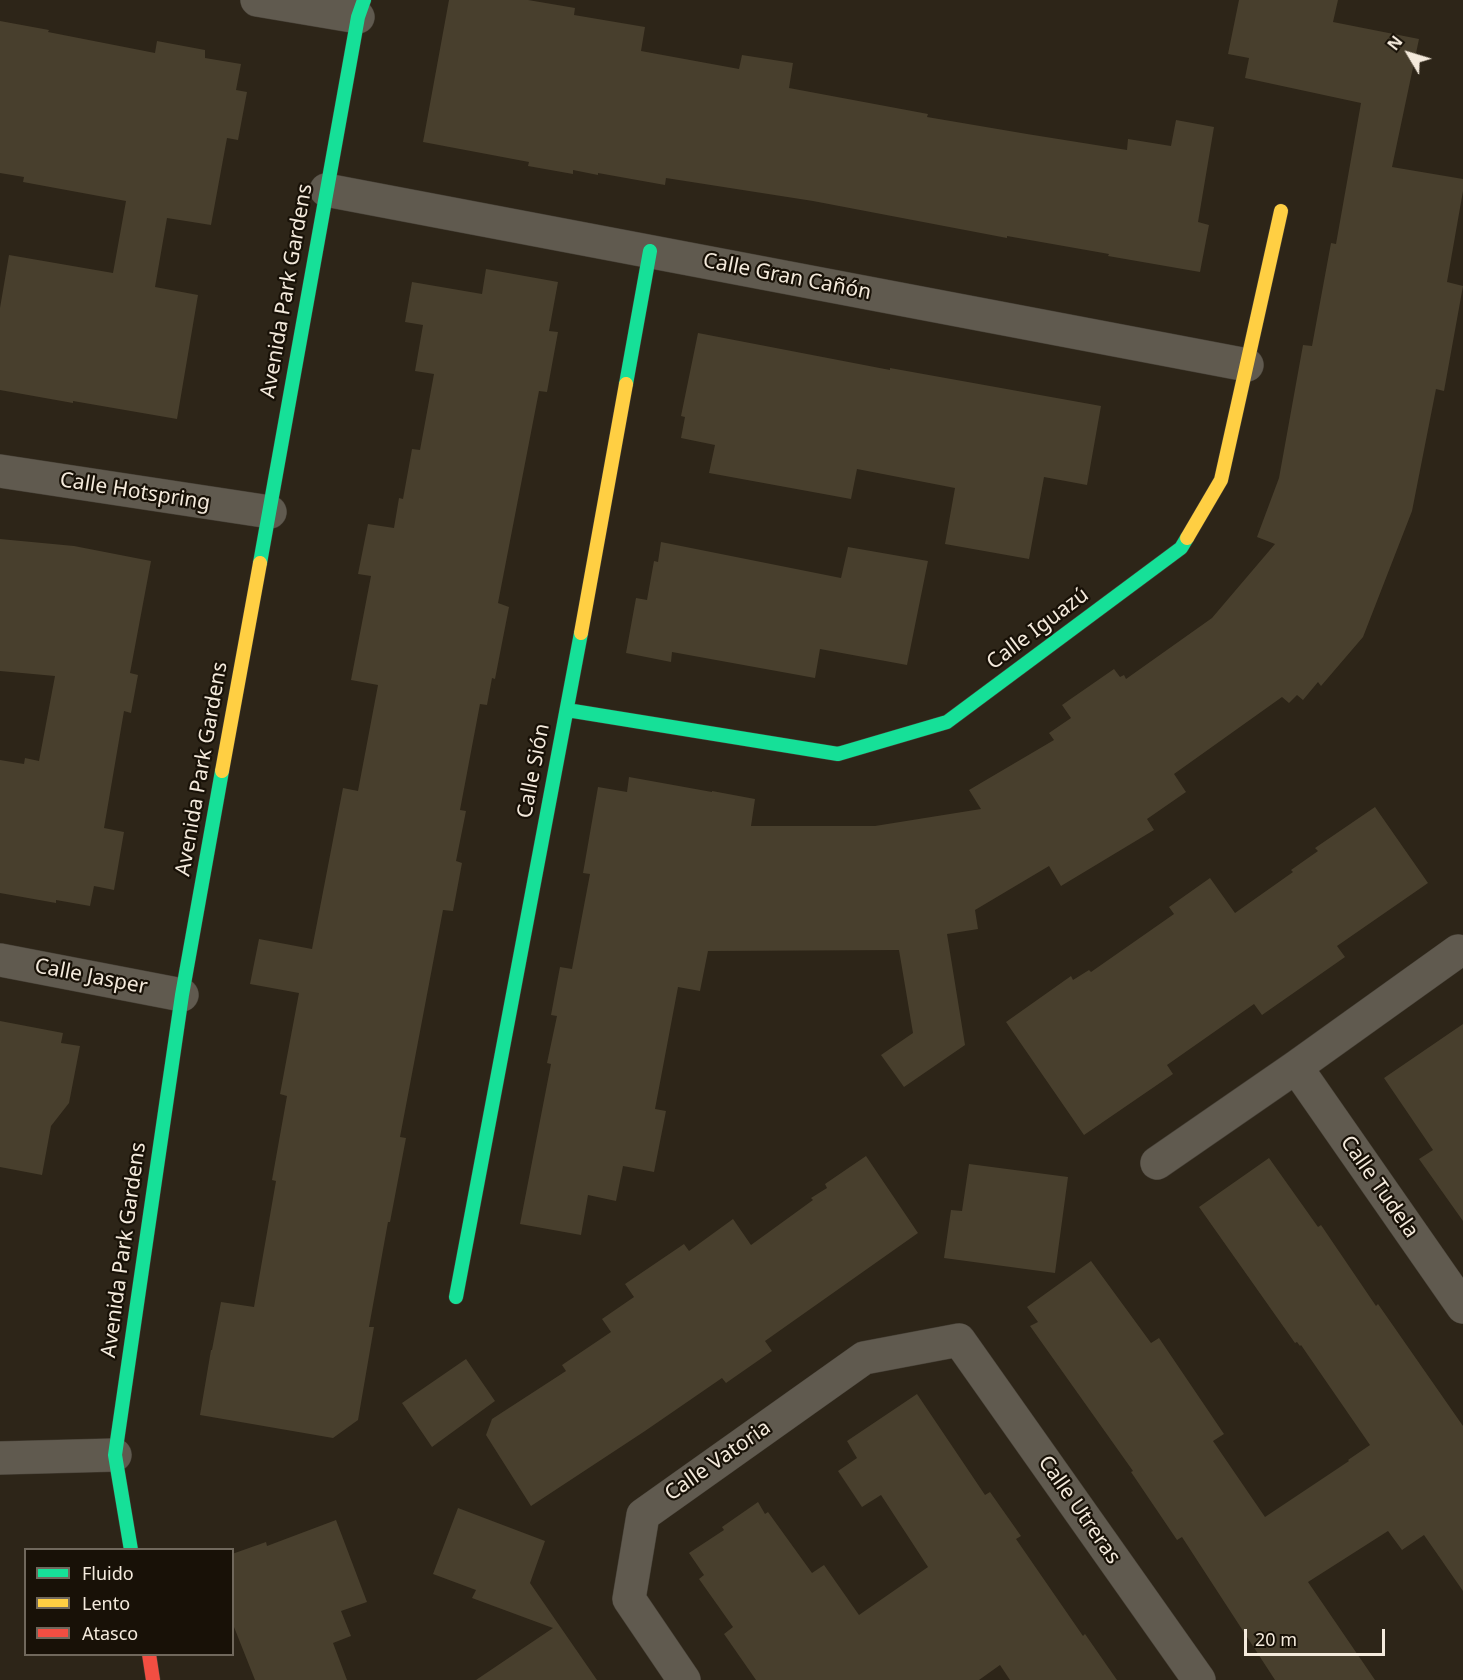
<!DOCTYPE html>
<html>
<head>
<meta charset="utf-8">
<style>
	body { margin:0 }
	#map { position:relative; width:1463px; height:1680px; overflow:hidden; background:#2d2518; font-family:"Noto Sans",sans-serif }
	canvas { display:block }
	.legend { position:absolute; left:24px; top:1548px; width:210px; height:108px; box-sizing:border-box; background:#181107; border:2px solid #70685c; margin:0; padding:8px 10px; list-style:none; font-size:18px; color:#f4eadc }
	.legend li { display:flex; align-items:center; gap:12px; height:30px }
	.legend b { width:30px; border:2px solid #70685c }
	.north { position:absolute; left:1379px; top:24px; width:60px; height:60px; -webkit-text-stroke:4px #181107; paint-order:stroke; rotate:308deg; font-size:16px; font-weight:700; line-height:24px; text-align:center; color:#f4eadc }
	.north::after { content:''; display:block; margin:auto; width:21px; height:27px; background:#f4eadc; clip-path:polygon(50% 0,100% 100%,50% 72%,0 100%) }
	.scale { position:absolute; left:1244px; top:1629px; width:141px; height:27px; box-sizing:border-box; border:3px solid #f4eadc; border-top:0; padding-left:8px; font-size:18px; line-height:21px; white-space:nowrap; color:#f4eadc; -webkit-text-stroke:4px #181107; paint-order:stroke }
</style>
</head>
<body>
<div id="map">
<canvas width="1463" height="1680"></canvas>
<ul class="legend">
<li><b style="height:8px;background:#16e098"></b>Fluido</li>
<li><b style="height:8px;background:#ffcf43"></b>Lento</li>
<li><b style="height:8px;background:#f24e42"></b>Atasco</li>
</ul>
<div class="north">N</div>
<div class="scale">20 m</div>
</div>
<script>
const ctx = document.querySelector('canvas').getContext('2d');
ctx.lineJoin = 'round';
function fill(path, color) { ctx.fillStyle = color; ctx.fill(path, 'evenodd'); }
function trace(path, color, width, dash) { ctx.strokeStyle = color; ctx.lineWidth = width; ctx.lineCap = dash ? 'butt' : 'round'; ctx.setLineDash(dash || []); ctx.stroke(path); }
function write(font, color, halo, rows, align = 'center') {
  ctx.font = font + ' "Noto Sans",sans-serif'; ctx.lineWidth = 4.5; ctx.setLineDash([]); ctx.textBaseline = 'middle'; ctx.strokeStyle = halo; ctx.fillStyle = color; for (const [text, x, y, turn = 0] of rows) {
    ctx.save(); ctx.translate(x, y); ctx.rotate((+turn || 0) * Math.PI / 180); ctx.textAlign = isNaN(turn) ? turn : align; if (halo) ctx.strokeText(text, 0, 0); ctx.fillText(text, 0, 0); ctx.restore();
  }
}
fill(new Path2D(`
	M449,0H528L575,8L574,15L645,27L641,51L739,69L742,55L793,63L789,88L928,114L927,117L1027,134L1127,150L1128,139L1171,146L1176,120L1214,127L1198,222L1209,225L1200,272L1108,256L1109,254L1007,236V238L813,201L666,178L665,185L598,173V175L573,170V174L528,166L529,162L423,142Z
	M1239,0H1338L1333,22L1419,39L1392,167L1463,179V191L1447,282L1463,286L1444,391L1436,389L1412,511L1363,637L1321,686L1318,682L1303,700L1297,695L1289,703L1282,697L1174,774L1186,792L1147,819L1154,830L1061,886L1049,866L975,910L978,929L947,934L965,1045L904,1087L881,1055L913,1033L899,950L708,951L700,991L678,987L655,1109L666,1111L654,1172L623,1166L616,1201L588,1195L581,1235L520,1224L551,1064L547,1063L557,1016L551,1015L560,967L572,969L590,874L583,873L598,787L627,792L629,777L712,792V791L755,799L751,826H875L981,809L969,790L1054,740L1049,733L1071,718L1062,705L1114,669L1120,677L1124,675L1126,679L1212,618L1275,544L1257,537L1279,478L1303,345L1312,346L1331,243L1336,244L1361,103L1245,78L1249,58L1228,54Z
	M0,21L49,30L48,32L155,53L157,41L205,50V58L241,64L236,90L247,92L238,140L227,138L211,225L167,218L155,287L198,295L177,419L73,401V403L0,390V308L9,255L113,273L126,201L23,182L24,177L0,173Z
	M486,269L558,282L549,331L558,332L547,392L539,391L498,603L509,607L495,679L492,678L487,705L480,704L460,810L466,811L456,861L462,863L453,911L443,910L400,1137L406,1138L390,1222H388L369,1327H374L358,1420L333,1438L200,1415L211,1350H212L221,1302L254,1307L276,1181L272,1180L287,1096L280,1094L299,993L250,984L259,939L312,949L343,788L358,791L378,685L351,680L371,576L358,574L368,524L394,528L399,498L403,499L412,449L420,450L434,374L415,371L423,325L405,322L412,282L482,294Z
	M698,333L890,370V368L1101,406L1087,485L1044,477L1029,559L945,544L955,488L857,469L851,499L709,473L715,445L681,438L685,417L681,416Z
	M0,539L74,546L151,561L130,673L138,675L131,713L124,711L104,828L124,832L114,890L94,886L90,906L56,900V903L0,893V760L24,764L25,758L39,761L55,676L0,671Z
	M661,542L841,578L848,547L928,561L907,665L820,649L815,678L672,652L671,662L626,653L636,598L647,600L654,561L658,562Z
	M1375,807L1428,883L1337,946L1345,957L1262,1015L1254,1004L1167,1065L1173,1074L1084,1135L1006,1022L1071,976L1073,980L1089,970L1091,972L1174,914L1169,907L1210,878L1235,913L1293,872L1291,870L1318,851L1315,848Z
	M0,1021L63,1033L61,1043L80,1046L69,1103L51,1126L42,1175L0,1167Z
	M1463,1024V1221L1419,1159L1433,1150L1384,1078Z
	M866,1156L918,1233L765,1341L772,1351L726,1383L722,1378L645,1431L531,1506L486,1435L492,1419L566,1371L562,1365L611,1332L602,1319L634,1297L625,1284L684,1244L689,1251L733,1219L751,1245L813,1200L811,1198L827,1188L825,1184Z
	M1269,1158L1318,1227L1321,1225L1376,1306L1378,1304L1463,1426V1591L1424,1535L1402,1550L1388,1531L1308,1582L1375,1680H1275L1182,1537L1177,1540L1131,1472L1133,1471L1030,1326L1038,1322L1027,1307L1091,1261L1151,1343L1159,1338L1224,1434L1213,1441L1265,1517L1349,1461L1348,1460L1370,1445L1301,1345L1300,1346L1297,1342L1295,1343L1199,1207Z
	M969,1164L1068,1177L1055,1273L944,1258L951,1210L962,1211Z
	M466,1359L495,1401L432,1447L402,1403Z
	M917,1394L985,1495L990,1492L1021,1536L1016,1539L1083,1636L1085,1634L1117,1680H1010L1000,1665L979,1680H756L724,1634L733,1627L699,1579L704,1575L689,1553L724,1530L722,1527L758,1502L765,1514L768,1512L812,1573L824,1565L859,1615L928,1567L881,1495L862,1507L838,1471L857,1458L847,1441Z
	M458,1508L545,1541L530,1583L597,1680H476L553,1628L472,1598L476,1590L433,1574Z
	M336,1520L367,1602L341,1611L351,1636L333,1643L347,1680H255L232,1622V1554L266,1542L267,1546Z`), '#483f2d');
const street = new Path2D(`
	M257,0L358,17
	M326,190L1247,365
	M0,471L270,512
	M0,960L182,995
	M1296,1067L1463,1307
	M1157,1163L1296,1067L1458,951
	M0,1458L115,1455
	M684,1680L629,1599L643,1515L864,1358L959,1340L1199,1680`);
const fast = new Path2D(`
	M626,384L650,251
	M260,563L358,17L364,0
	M567,710L838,754L947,722L1181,548L1187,538
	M456,1297L581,633
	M131,1550L115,1455L182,995L222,771`);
const slow = new Path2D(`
	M1187,538L1221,480L1281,211
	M581,633L626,384
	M222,771L260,563`);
const jam = new Path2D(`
	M149,1654L153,1680`);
trace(street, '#453f35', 34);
trace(fast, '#453f35', 15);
trace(slow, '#453f35', 15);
trace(jam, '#453f35', 15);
trace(street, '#605a4f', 33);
trace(fast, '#16e098', 14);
trace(slow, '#ffcf43', 14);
trace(jam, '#f24e42', 14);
write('21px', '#f4eadc', '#181107', [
	["Calle Gran Cañón",787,277,11],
	["Avenida Park Gardens",287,291,-80],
	["Calle Hotspring",135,492,9],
	["Calle Iguazú",1038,629,-37],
	["Avenida Park Gardens",202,769,-80],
	["Calle Sión",534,771,-79],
	["Calle Jasper",91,977,11],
	["Calle Tudela",1379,1187,55],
	["Avenida Park Gardens",124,1250,-82],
	["Calle Vatoria",718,1461,-35],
	["Calle Utreras",1079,1510,55]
]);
</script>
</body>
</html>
